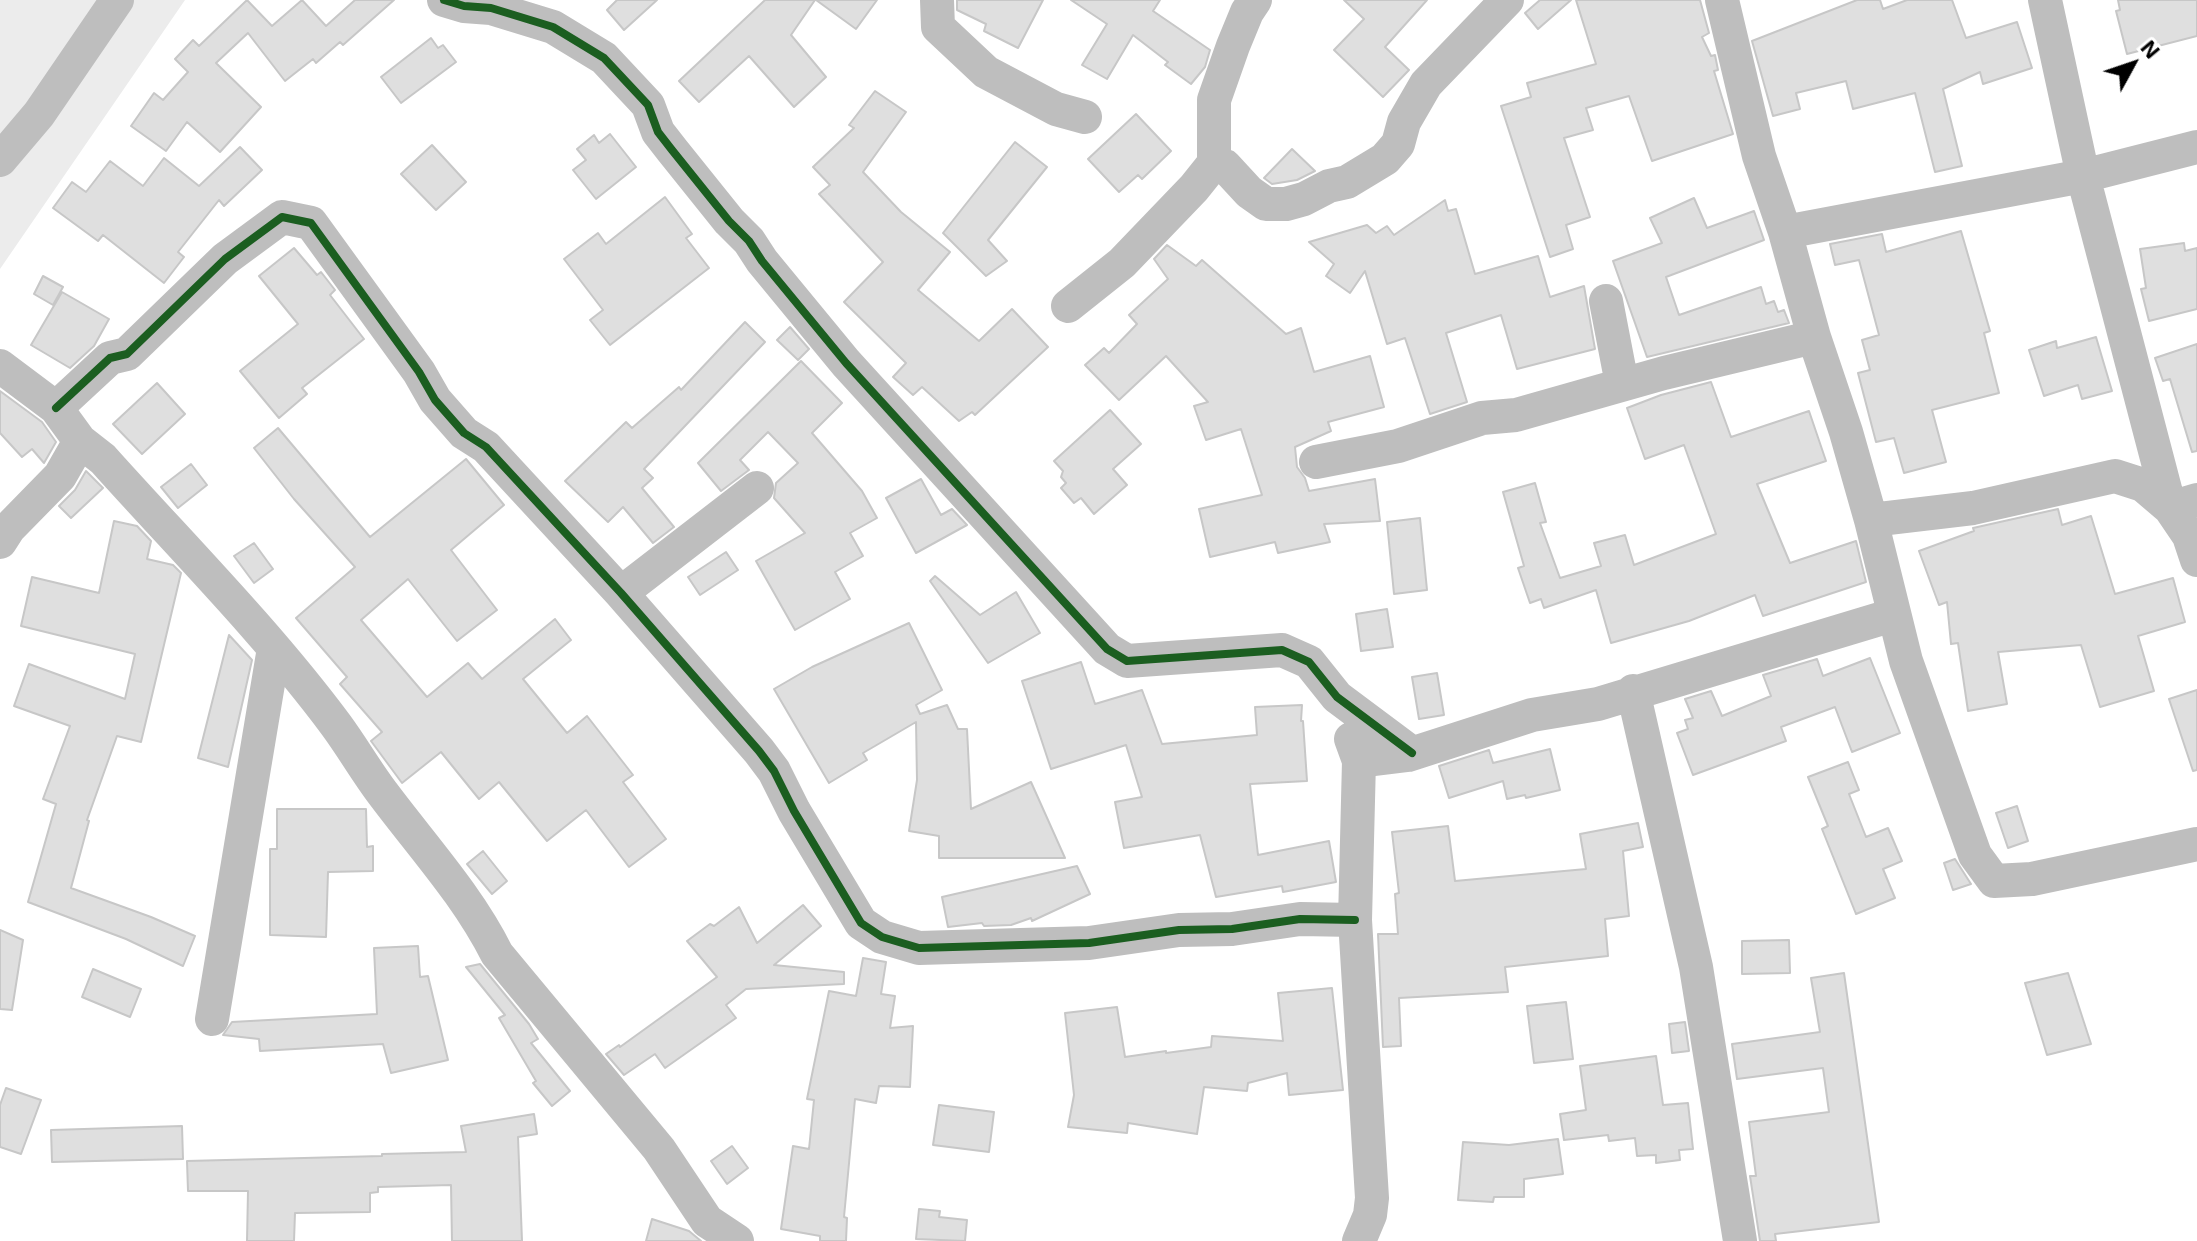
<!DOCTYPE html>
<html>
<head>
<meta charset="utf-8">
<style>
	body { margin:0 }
	#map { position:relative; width:2197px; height:1241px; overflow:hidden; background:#fff; font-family:"Exo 2",sans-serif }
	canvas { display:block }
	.north { position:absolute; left:2093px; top:24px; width:80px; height:80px; -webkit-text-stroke:6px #fff; paint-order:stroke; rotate:50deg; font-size:22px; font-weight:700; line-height:32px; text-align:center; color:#000 }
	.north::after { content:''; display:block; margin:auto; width:28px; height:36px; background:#000; clip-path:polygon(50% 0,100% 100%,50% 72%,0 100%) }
</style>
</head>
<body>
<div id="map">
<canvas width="2197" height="1241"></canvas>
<div class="north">N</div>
</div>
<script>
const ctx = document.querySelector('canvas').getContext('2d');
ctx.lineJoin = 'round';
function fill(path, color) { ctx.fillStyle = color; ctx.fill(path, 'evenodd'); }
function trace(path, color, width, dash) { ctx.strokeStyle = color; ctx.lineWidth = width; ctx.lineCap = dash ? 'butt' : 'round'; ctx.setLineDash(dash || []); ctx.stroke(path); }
fill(new Path2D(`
	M0,0H185L0,269Z`), '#ececec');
const building = new Path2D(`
	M247,0L272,26L302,0L326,26L355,0H394L343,45L340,42L316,63L313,59L285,81L248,33L216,63L261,107L220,152L187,122L166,151L131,126L154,93L163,100L188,72L175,59L193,40L199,46Z
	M617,0H657L624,30L607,10Z
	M765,0H815L791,35L826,77L794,107L749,56L699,102L679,81Z
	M816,0H877L856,29Z
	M957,0H1043L1018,48L984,31L986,24L957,10Z
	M1071,0H1160L1153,11L1210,50L1205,67L1191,84L1165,65L1168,62L1133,35L1107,79L1082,65L1107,24Z
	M1344,0H1427L1385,47L1409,70L1383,97L1334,50L1364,19Z
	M1540,0H1571L1538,29L1525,13Z
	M1576,0H1700L1709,33L1702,37L1711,56L1715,55L1718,70L1714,71L1733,134L1652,161L1629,96L1586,108L1593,130L1564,138L1590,217L1566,225L1573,249L1550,257L1501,106L1531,97L1527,83L1596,64Z
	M1857,0H1880L1883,9L1907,0H1952L1966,38L2017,22L2032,68L1983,84L1980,72L1943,89L1962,166L1935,172L1915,93L1853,109L1846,81L1796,93L1800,109L1773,116L1752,41Z
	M2118,0H2197V36L2127,54L2116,11L2120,10Z
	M431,38L438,48L443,45L456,62L401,103L381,77Z
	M875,91L906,112L863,172L901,212L950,252L918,290L979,341L1012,309L1048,347L975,415L972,412L959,421L922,387L913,395L893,377L906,363L844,302L883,262L819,194L830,185L813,167L854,128L849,125Z
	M1136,114L1171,151L1142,179L1138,175L1119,192L1088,159Z
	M610,134L636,167L596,199L573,170L586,160L577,149L594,135L599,143Z
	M1015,142L1047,167L988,240L1007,261L986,276L943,233Z
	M432,145L466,182L436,210L401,174Z
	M240,147L262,170L224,206L219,200L178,252L184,257L164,283L103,235L98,241L53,208L72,182L86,192L110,161L143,186L164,158L199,186Z
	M1292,149L1315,171L1297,180L1272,184L1264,178Z
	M665,197L692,234L686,238L709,268L610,345L590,320L603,310L564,259L598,233L606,244Z
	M1694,198L1707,228L1754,211L1764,240L1666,277L1679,315L1761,287L1766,304L1774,301L1778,312L1784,310L1789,323L1647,357L1613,261L1662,243L1650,218Z
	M1445,200L1448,211L1456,209L1475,274L1538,256L1550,297L1584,286L1595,349L1517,369L1501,315L1446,333L1467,402L1430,414L1405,338L1387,344L1365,271L1350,293L1326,276L1334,264L1309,242L1367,225L1376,233L1387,226L1394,235Z
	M1961,231L1990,331L1984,333L1999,393L1932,410L1946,462L1904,473L1894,438L1876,442L1858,373L1870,370L1862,340L1879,335L1859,260L1835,265L1830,244L1882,234L1886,252Z
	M2184,243L2185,251L2197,248V309L2149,321L2141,289L2146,288L2140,249Z
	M1167,245L1196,266L1202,260L1286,334L1301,328L1314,372L1370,356L1384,407L1328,422L1331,431L1295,447L1297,467L1305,478L1309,491L1375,479L1380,521L1324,524L1330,542L1278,553L1275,542L1210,557L1199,509L1262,495L1241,429L1206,440L1194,406L1208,402L1166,356L1119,400L1085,365L1104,348L1109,353L1137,324L1129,315L1168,279L1154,259Z
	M294,248L317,275L321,272L335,290L330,295L364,339L302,388L307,394L279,418L240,371L298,324L259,276Z
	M43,276L63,287L53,305L34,294Z
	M62,292L109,319L94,346L70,368L31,345Z
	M745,322L765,342L644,469L653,478L642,488L674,527L653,543L623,507L608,522L565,481L626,422L632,428L679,387L681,390Z
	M790,327L809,349L798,360L777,340Z
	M2096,337L2112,391L2082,399L2078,385L2044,396L2029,350L2056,341L2057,348Z
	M2197,344V451L2192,452L2170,379L2163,381L2155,358Z
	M801,361L842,403L812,433L862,491L877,518L850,533L863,556L835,572L850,599L795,630L756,561L805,533L774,498L776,483L798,463L768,432L740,460L749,470L721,491L698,463Z
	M1711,382L1731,437L1809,411L1826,461L1757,484L1790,563L1856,541L1866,582L1763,616L1755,595L1689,621L1611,643L1596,590L1544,608L1541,599L1530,603L1518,568L1524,566L1503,492L1535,483L1546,522L1540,523L1560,578L1601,566L1594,543L1625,535L1634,565L1716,534L1684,445L1645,459L1627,408L1661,395Z
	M157,383L185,414L142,454L113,424Z
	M0,391L42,422L56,442L44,463L32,449L22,457L0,433Z
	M1110,410L1141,444L1113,469L1127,485L1094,514L1081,498L1074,503L1061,488L1066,483L1061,477L1063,471L1054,461Z
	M278,428L370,537L466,459L504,505L451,550L497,610L457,641L408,579L361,620L427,697L468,663L482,679L555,619L571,640L523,679L567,733L587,716L633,775L623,782L666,839L629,867L586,810L547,841L499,782L479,799L441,752L402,783L371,741L382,732L340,684L347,677L296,618L355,567L294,499L254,448Z
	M191,464L207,485L178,508L161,487Z
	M86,471L103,488L71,518L59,506L75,490Z
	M921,479L941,515L952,509L967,525L916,553L886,498Z
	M2058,509L2062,525L2091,516L2115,594L2173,578L2185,622L2138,636L2154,691L2100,707L2081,645L1998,652L2007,704L1968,711L1958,643L1951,644L1947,602L1939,605L1919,551L1974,531L1973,528Z
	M1420,518L1427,590L1394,594L1387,522Z
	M114,521L137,526L151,541L147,559L173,565L181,573L141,742L117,736L87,820L89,821L71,888L151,917L195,936L183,966L126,939L28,902L56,804L43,799L70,726L14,706L29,664L125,699L135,654L21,626L32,577L99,593Z
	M254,543L273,569L254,583L234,556Z
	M726,552L738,570L700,595L688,577Z
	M935,576L980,615L1016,592L1040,633L988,663L930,581Z
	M1387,609L1393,647L1361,651L1356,614Z
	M909,623L942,690L916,705L920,714L947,705L958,729H967L971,809L1031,782L1065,858H939V836L909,831L917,780L916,722L863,753L867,760L829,783L774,689L812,667Z
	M229,635L252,660L228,767L198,758Z
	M1870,658L1900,733L1852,752L1835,707L1781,727L1786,741L1693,775L1677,733L1688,729L1685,720L1693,718L1685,699L1711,691L1722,716L1771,696L1763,675L1817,659L1823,676Z
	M1081,662L1095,704L1142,690L1162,744L1257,735L1255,707L1302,705L1301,721H1303L1307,781L1250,784L1258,855L1329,841L1336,882L1283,892L1282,886L1216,897L1200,835L1124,848L1115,802L1142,797L1126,745L1051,769L1022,681Z
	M1437,673L1444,715L1419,719L1412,677Z
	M2197,690V770L2193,771L2169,699Z
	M1550,749L1560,790L1526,798L1525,795L1507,799L1503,781L1449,798L1439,766L1489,750L1493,763Z
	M1848,762L1859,790L1849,794L1866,837L1888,828L1902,861L1883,869L1895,898L1856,914L1822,829L1828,826L1808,777Z
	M2017,806L2028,841L2008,848L1996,813Z
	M277,809H366L367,847L373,846V871L328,872L326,937L270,935V849H277Z
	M1638,823L1643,847L1623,851L1629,916L1605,919L1608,956L1505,967L1508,992L1399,998L1401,1046L1383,1047L1378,934H1398L1395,894L1399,893L1392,832L1448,826L1455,881L1586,869L1580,834Z
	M483,851L507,881L492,894L467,864Z
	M1955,859L1971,884L1953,890L1944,863Z
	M1077,866L1090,894L1032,921L1031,918L1011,925L984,926L982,923L948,927L942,897Z
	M803,905L821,926L774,965L844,972V984L746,989L726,1005L736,1018L665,1068L655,1054L624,1075L606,1054L619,1045L620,1047L717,977L687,941L710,924L714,926L739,907L757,943Z
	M0,930L23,940L12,1010L0,1009Z
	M1789,940L1790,973L1742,974V941Z
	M418,946L420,977L428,976L448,1060L391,1073L383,1044L260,1051L259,1039L223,1035L232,1022L377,1014L374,948Z
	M863,958L886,962L881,994L895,996L890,1028L913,1026L910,1087L879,1086L876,1103L855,1099L844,1217L847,1218L846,1241H820V1236L781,1229L793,1146L809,1149L814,1100L807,1099L829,991L856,996Z
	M480,964L529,1024L538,1039L531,1043L570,1091L552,1106L533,1083L536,1081L499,1018L505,1015L466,967Z
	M93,969L141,989L130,1017L82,997Z
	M1844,973L1879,1222L1775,1234L1776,1241H1760L1750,1176H1756L1749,1122L1829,1112L1823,1068L1737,1079L1732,1044L1820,1032L1811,978Z
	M2068,973L2091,1044L2047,1055L2025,983Z
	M1332,988L1343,1090L1289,1095L1287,1073L1248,1083L1247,1091L1204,1087L1197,1134L1128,1123L1127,1133L1068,1127L1074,1095L1065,1013L1117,1007L1125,1057L1166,1051V1053L1211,1047L1212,1036L1283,1041L1278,993Z
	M1566,1002L1573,1059L1534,1063L1527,1006Z
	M1685,1022L1689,1051L1672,1053L1669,1024Z
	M1656,1056L1663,1105L1688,1103L1693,1149L1679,1150L1680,1160L1656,1163V1155L1637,1156L1635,1138L1609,1141L1608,1135L1564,1140L1560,1114L1586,1110L1580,1066Z
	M6,1088L41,1100L21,1154L0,1147V1105Z
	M939,1105L994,1112L989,1152L933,1145Z
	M534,1114L537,1134L518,1137L522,1241H452L451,1185L378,1187V1192L370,1193V1212L295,1213L294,1241H247L248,1191H188L187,1161L382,1156V1154L466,1152L461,1126Z
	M182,1126L183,1159L52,1162L51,1130Z
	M1558,1139L1563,1174L1524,1179V1197H1494L1493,1202L1458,1200L1463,1142L1509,1145Z
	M732,1146L748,1168L727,1184L711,1161Z
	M919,1209L940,1211L939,1217L967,1220L965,1241L916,1239Z
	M652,1219L689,1231L701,1241H646Z`);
fill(building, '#dfdfdf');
trace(building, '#c7c7c7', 2);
trace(new Path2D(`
	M444,0L464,6L491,8L553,27L604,58L648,105L658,132L672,150L729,221L749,241L762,261L846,363L1107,649L1127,661L1282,650L1309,662L1337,697L1412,753
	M937,0L938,27L986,72L1056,109L1085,117
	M1722,0L1759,156L1785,232L1814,337L1846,432L1871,520L1906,661L1975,855L1994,881L2032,879L2197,844
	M2045,0L2083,176L2170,508L2197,500
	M0,160L39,114L117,0
	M1214,163L1225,166L1249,192L1266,204H1286L1304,199L1329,186L1347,182L1385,159L1398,144L1404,122L1426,84L1507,0
	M1785,232L2083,176L2197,147
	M1606,301L1622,384
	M1068,306L1122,263L1194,188L1214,163V100L1233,46L1247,12L1255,0
	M0,366L56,408L80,441L103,459C181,546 266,631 336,725C353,748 367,773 384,795C423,847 468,896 497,954L659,1149L707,1221L737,1241
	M56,408L110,358L127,354L225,259L282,217L311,223L419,372L435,400L464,433L486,447L621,593L759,751L774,771L794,811L861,923L882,937L919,948L1089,943L1179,930L1232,929L1300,919L1355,920
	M1316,462L1398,446L1482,418L1516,415L1664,373L1814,337
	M1871,520L1973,508L2115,476L2143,485L2170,508L2189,536L2197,560
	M0,542L9,528L60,476L80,441
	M621,593L757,488
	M1633,691L1696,967L1740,1241
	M1351,739L1359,761L1355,920L1372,1198L1370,1215L1359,1241
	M1359,761L1408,755L1532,715L1598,704L1893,615
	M212,1019L274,648`), '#bebebe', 34);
trace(new Path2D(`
	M444,0L464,6L491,8L553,27L604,58L648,105L658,132L672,150L729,221L749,241L762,261L846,363L1107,649L1127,661L1282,650L1309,662L1337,697L1412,753
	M56,408L110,358L127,354L225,259L282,217L311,223L419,372L435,400L464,433L486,447L621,593L759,751L774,771L794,811L861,923L882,937L919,948L1089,943L1179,930L1232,929L1300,919L1355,920`), '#1b5e20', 8);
</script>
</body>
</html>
